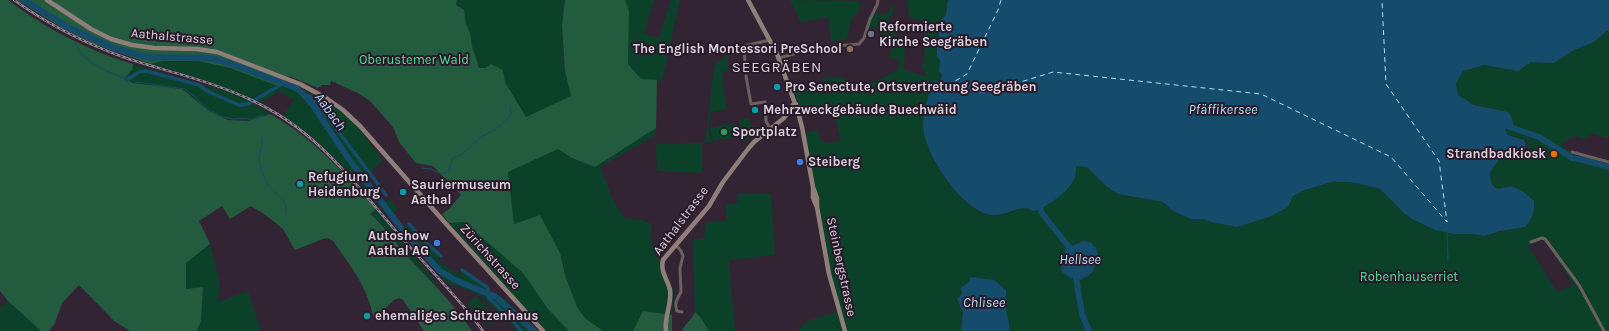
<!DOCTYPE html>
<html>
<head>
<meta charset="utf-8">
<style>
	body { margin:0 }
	canvas { display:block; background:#332433 }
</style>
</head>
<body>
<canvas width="1609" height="331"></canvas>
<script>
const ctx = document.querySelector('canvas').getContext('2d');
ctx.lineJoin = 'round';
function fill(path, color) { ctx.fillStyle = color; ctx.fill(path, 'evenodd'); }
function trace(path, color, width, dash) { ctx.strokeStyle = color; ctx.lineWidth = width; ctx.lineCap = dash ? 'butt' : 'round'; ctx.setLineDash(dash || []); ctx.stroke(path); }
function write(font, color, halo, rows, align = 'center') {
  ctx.font = font + ' Karla,sans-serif'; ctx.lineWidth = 4; ctx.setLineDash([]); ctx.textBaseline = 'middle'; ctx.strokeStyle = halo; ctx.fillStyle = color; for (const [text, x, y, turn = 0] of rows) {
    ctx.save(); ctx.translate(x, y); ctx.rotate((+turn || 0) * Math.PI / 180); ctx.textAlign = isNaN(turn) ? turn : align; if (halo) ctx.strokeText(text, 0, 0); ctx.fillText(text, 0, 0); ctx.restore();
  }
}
fill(new Path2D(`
	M457,0H565L562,26L565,71L571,96L526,117L505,82L503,70L479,68L472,46L470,33L466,24L464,10L456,5Z
	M625,0H654L644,34L659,38L671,0H680L662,81L641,79L628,64L629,11Z
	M790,0L859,1V11L851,20L847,40L831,41L828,17L801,22Z
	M907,0H949L946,7L947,12L938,33L939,36C938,42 935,49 937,56C937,58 939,60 940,62C941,68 942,75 940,81L931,88C928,99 923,112 923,124C922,151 961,209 988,215C1001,217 1012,211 1024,207L1029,210L1040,209L1055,200L1075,178L1076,166C1091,164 1097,180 1108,188C1122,199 1142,197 1159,201L1164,203L1173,211L1191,219H1203L1211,222L1237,227L1269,217L1290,201L1293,196L1305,190L1336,181L1337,182H1346L1357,183L1380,189L1405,214L1431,228L1454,234H1480L1495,233L1528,225L1533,211L1507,187L1500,189L1493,186C1488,176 1492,166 1499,158H1512L1523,151H1525L1528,147L1527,140L1507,135L1505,128H1512L1514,126L1511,116L1506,112L1474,105L1458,95L1456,83L1463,71L1484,65L1518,71L1531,62L1554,63L1574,50L1594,42L1609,29V138L1592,134L1584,139L1575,136L1561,144L1569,151L1609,162V331H1009V322L1006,311V290L962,294L957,299L963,312L961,331H796L810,320L838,312L804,133L817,130L820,139L826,143L841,141L832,105L801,112L794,92L803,84L808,87L823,85V78L844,77L846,92L864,89L865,83L876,81L898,70L900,60L890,58L893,41L878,38L880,29L869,28L873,13L887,14L894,2L893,14L888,21L899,24L896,40L901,41L905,50L904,68L909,72L926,76L921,63L924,64L926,22L909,17ZM1544,239L1574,285L1557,292L1528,246ZM1083,241L1096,247V251L1071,278L1068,276L1062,257L1069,247Z
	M728,54V71L722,72L726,109L711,112L708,127L711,142L705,143L714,66Z
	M163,61H198L230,68L278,86L288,83L314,95L316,92L360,126L367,140L383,160L373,170L367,177L384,203L389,199L398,209L394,214L392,212L404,228L411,226L427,243L441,255L437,260L459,275L463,270L488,287L490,292L501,296L538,331C532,331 525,331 519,331C515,330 490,303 483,298C472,289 459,288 446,282L353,176L312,136L283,116L294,100L279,91L262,103L214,84L151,64Z
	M133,64L231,93L249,101L270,114L248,121C240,118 231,122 220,117C205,110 195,95 181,89L133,83L124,79L132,70Z
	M749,118L753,135L746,142L742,141L739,120Z
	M735,123L737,137L713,141L710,128Z
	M656,128V135L600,167L614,202L625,218L643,220L652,224L651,238L654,253L662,264L674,291L672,315L643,311L633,331H603L585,318L577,307L571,292L560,253L540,216L514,224L508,172L558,149L572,158L595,167Z
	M702,143V173L657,171L656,144Z
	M739,193L771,194L775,255L729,260L735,331H709L701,318L695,312L693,240L704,238L706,222L726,221V204H734L737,202Z
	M376,209L430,275L441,291L406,254L382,224L370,214Z
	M464,222L523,273L548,309L569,331H546L541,326L449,223Z
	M210,244L220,283L218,302L248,291L261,331H197L201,320L203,287L186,289V263Z
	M475,296L498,318L490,326L467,304Z
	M8,301L41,331H0V308Z`), '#0a4128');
fill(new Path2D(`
	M0,0H8C45,28 89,51 133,64L132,70L124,79L133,83L181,89L186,92L209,111L228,120L248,121L270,114C313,138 344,172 376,209L370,214C385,226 395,242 407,256C430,280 453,303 472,331H424L403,300L399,298L394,300L374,319C367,286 352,268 333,241L328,238L323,239L295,250L283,229L267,216L251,206L230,219L222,206L199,221L210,244L186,263V289L203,287L201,321L197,331H130L114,321L79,285L62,303L55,323L49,331H41L8,301L0,291Z
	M17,0H457L456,5L464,10L466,24L470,33L472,46L479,68H486L491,64L503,70L505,82L526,117L571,96L565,71L562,26L565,0H625L629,11L628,64L641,79L657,80L656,128L595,167L572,158L558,149L508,172L514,224L540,215L560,253L566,278L577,307L585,318L603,331H569L548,309L523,273L464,222L449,223L442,214L449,209L461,195L433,166L416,163L399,142L393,127L370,101L358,93L331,81L330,85H322L318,88L289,76L278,86L230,68L198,61H163L151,64L94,44L64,29Z
	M643,311L672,315V331H633Z
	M695,312L701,318L709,331H682C685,323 692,320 695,312Z`), '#235b3e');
fill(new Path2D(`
	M949,0H1609V29L1594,42L1574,50L1554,63L1531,62L1518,71L1484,65L1463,71L1456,83L1458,95L1474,105L1508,112L1511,116L1514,126L1512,128H1505L1507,135L1524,140L1526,144C1523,155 1510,161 1500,158C1497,164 1492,167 1490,174C1490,177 1491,181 1492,184C1497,193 1505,185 1512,187C1521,189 1528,195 1534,201C1535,210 1532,221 1525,227L1500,231L1484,236L1473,234H1454L1435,230L1412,219L1405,214L1380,189L1357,183L1346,182H1337L1335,181L1305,190L1293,196L1288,207L1269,217L1237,227L1211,222L1203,219H1191L1173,211L1164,203L1159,201L1118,194L1107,187L1087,167L1076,166C1076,170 1076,175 1074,179C1069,192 1047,207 1034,211C1030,210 1026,207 1023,208C1010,210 1000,218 987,214C960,207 924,153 923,126C922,114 928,99 931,87H933V81H940L942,75L939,71L940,61L937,56V42L939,36L938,28L939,22L946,15L947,4Z
	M1083,241L1092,243L1093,246L1096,247L1098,256L1092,273L1080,280L1071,278L1062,272L1060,261L1065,254V249Z
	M971,277L994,280L1006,290V311L1009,322V331H961L963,312L957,299L962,294L961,287L967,284Z`), '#164c6b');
trace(new Path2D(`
	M72,29V32
	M1607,30L1609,32
	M75,42C83,64 105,69 124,79L129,76L130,78
	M135,82L185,89L207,108L220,116L232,119L247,118
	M248,120L263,115
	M262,138C263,148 259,153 259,160C260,168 265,180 269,186C278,198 288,197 286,214
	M422,168L431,169L441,174L449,172L452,159L462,154L482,136L495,130L509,118L511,113L510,107
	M1447,231L1448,261
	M1082,331L1084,322`), '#164c6b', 1);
trace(new Path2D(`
	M127,80L139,72L146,71L199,85L209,92L239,105L248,104L282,84
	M302,93L311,97L317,103L386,195
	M409,224L425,242L441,256
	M462,270L488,288L489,298L512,320L521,331`), '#164c6b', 3.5);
trace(new Path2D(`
	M23,0L72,29L116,49L148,57L210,58L232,64L296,88L302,93L312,104L348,158L405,233L440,271L455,280L496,297L534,331
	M1507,126L1539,137L1572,158L1584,160L1609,167
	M1040,201L1041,212L1069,247L1072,253
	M1075,272L1082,314L1089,331`), '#164c6b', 6);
trace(new Path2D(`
	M1001,0L998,10L967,74L950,84L940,81L954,87L985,93L1053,72L1261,94L1391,157L1447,222L1439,161L1386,84L1382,0`), '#b2dffd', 1, [5, 4]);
trace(new Path2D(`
	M779,58L815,48L859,44L864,38L870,19L877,5L878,0
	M749,65L745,63L744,46L770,40
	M746,76L751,104L765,102L766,121L770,129
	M1572,152L1609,162
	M1531,242L1542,238L1545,239L1579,285L1604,331
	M676,245L681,251L683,256L680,268L681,292C677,299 674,303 677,311L682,312`), '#6b605d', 3);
trace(new Path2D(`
	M47,0L91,29L111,39L132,45L154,48L197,49L217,52L300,84L326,98L343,110L360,126L447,225L543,331
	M748,0L777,54L798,112L802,127L813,187L817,198V207L829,274L845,331
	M813,187V198L817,207
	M666,331C664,317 672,304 670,290C668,280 660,272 663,260L709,206L723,182L748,149L754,142L784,118L793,105L796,104`), '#907e79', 4.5);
const rail = new Path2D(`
	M14,0C49,25 88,45 129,59C169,72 211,81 249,99C318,130 354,183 402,238C429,269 459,298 483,331`);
trace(rail, '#928591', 2.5);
trace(rail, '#291a29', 1, [3]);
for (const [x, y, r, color] of [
	[871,34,4,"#6b7280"],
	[850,49,4,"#8d6e63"],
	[777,87,4,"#0f9aa8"],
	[755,110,4,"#0f9aa8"],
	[724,132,4,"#2e9e5b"],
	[1554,154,4,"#e8710a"],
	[800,162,4,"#3f7fe0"],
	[300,184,4,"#0f9aa8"],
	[403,192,4,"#0f9aa8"],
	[437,243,4,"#3f7fe0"],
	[367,316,4,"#0f9aa8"]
]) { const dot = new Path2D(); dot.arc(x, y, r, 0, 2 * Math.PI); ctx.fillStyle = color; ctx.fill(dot); trace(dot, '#291a29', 1.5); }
write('bold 13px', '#dbd1da', '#291a29', [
	["Reformierte",879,27],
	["Kirche Seegräben",879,42],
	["The English Montessori PreSchool",842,49,"right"],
	["Pro Senectute, Ortsvertretung Seegräben",785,87],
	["Mehrzweckgebäude Buechwäid",763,110],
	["Sportplatz",732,132],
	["Strandbadkiosk",1546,154,"right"],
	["Steiberg",808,162],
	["Refugium",308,177],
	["Heidenburg",308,192],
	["Sauriermuseum",411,185],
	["Aathal",411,200],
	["Autoshow",429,236,"right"],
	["Aathal AG",429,251,"right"],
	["ehemaliges Schützenhaus",375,316]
], 'left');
write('13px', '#dbd1da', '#291a29', [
	["Aathalstrasse",172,37,5],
	["Aathalstrasse",681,221,-53],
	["Zürichstrasse",490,257,48],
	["Steinbergstrasse",841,267,78]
]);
write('13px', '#53df9a', '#291a29', [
	["Oberustemer Wald",414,60],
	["Robenhauserriet",1409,277]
]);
write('italic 14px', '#b2dffd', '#291a29', [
	["Pfäffikersee",1223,110],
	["Aabach",330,112,54],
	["Hellsee",1080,260],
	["Chlisee",984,303]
]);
ctx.letterSpacing = '1px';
write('15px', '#dbd1da', '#291a29', [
	["SEEGRÄBEN",777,68]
]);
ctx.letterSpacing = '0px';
</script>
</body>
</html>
